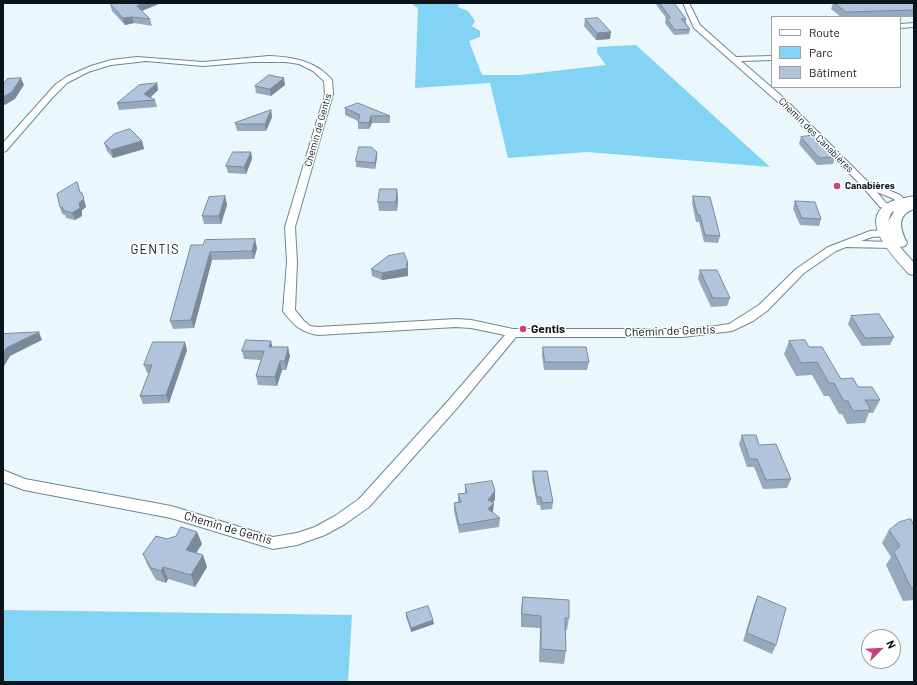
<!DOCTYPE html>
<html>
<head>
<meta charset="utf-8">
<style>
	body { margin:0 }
	#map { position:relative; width:917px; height:685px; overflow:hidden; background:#eaf7fc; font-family:Barlow,sans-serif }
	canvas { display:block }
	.frame { position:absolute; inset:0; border:4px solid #09151a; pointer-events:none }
	.legend { position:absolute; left:771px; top:16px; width:130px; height:72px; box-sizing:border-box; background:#fff; border:1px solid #9da1a3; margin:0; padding:5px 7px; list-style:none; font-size:12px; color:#09151a }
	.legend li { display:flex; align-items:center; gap:8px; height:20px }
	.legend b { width:20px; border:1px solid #9da1a3 }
	.north { position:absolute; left:861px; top:629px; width:40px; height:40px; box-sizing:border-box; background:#fff; border:1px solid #9da1a3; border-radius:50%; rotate:66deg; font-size:11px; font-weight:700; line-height:16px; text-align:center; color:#09151a }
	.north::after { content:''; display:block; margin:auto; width:14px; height:18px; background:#c8417e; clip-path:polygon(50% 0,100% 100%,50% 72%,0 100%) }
</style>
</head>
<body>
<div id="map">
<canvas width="917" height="685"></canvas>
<div class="frame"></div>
<ul class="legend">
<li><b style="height:5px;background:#fff"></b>Route</li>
<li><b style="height:11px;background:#82d3f4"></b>Parc</li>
<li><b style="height:11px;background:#b0c5dc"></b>Bâtiment</li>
</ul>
<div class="north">N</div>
</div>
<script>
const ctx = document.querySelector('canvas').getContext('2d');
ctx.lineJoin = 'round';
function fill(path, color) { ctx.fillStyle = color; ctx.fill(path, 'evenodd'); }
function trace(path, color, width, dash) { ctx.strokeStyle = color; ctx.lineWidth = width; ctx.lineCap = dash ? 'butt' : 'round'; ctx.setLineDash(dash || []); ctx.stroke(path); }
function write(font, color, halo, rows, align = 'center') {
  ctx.font = font + ' Barlow,sans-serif'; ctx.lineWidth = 3; ctx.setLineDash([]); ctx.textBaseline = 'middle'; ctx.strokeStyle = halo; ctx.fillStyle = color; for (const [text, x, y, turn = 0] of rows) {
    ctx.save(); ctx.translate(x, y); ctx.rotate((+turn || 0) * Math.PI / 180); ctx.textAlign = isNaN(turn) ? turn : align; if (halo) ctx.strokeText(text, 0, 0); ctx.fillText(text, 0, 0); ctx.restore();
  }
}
fill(new Path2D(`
	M410,3H460L458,7L468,11L475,21L472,26L480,31V37L469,41L482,75H520L606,65L597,53V47L636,45L770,167L587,152L508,158L490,83L415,88L418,8Z
	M3,610L352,615L348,682H3Z`), '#82d3f4');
const minor = new Path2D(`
	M683,3H689L700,25L736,57L772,56V60L741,61L785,99L867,181L900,195L912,207L911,209H903V212L899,213L880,207L861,185L779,103L694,28ZM877,192L894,199L902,208L886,203Z
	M914,23V27L900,28V24Z
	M269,56C293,57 316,61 332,80L333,94L295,227L297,262L295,310L304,321L310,326L318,327L456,319L471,320L513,329H683L716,326L729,324L759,305L796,269L828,247L870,231L885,230L903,239L896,247L892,248L846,247L836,251L804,273L767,311L753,321L732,331L683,337H516L458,407L369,507L345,524L325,535L297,545L273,549L171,518L24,490L3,482V470L25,479L171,506L273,537L297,533L315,527L335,516L359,499L448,401L505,335L471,328L456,327L318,335C301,332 293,325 283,311L287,262L285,227L325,94L324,81L313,71L299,64L286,62H252L203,66L146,61L111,65L88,72L67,83L52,98L6,151L3,152V143L56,84L68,76L91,66L111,60L137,57L203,62ZM884,236L891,240L889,242L861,241L872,237Z`);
const tertiary = new Path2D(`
	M914,196V209C896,215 900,229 907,243L905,246L900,247L914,263V275L909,274C893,256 856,220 890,202C897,199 906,198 914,196ZM895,210L888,222L891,213Z`);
trace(minor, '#6a8895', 2);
trace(tertiary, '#6a8895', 2);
fill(minor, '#fff');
fill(tertiary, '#fff');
fill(new Path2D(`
	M121,3H161L142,11L150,19L152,26L134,23L125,25L112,11L110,4Z
	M655,3H674L686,19V23L690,29L689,34L674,35L665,23L666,18Z
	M833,3H914V17H841L831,9Z
	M585,19L610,39L596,40L584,26Z
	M157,83L158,90L150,98L155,100L157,107L119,110L117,103Z
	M285,85L271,96L256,93L255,86Z
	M345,108L390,116V123H372L369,129H358V121L345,115Z
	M271,110L272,117L266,131H237L235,123Z
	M801,137L835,157L833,164L817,165L799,144Z
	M142,141L144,149L113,158L107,151L104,143Z
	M251,152L252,159L246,174L228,173L226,166Z
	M377,152V158L375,169L356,167V161Z
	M80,189V192L82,193L86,207L82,210V216L75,220L66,218L65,215L62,214L60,207Z
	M225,196L227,205L221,224H204L202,216Z
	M693,196L720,236L718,243L704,242L699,222H696L692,203Z
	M398,197L397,211H379L378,202Z
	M795,201L821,219L819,226L800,225L793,209Z
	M191,245L257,248L254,259L212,260L194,328L173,329L170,321Z
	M371,269L409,271H408V276L382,280L372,276Z
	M700,270L730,298L727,306L711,307L698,279Z
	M851,316L894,337L890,345L862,346L848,324Z
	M789,341L809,347L841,379L858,387L880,400L873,413H869L865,423L847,424L842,414H839L829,396H824L812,375L796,376L784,354Z
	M272,347L290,356L286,370H282L277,386L258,385L256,376L261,360L244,359L242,351Z
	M543,347L589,362L587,370H544L542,355Z
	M187,350L169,403L143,404L140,396L149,373H147L144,365Z
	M742,435L759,445L791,479L787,488L763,489L754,467H747L739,444Z
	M533,471L553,502L552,509L541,510L540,505H537L532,479Z
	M465,485L495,491V500L492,502L493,512L492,513L500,518L499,527L459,533L454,511V503L458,502V494L465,493Z
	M914,526V600L903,601L886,565L891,557L882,543L889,530Z
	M197,532L202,544L196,553L203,555L207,567L195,587L168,579L166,583L156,580L148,566L143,554L167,539Z
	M758,596L776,645L772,654L743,641L754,605Z
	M523,597L569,618L567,630H566V651L564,664L539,662L540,628L521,627V609Z
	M406,613L434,624L411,632L406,617Z`), '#97a9bd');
fill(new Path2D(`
	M143,3H161L139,12L137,6Z
	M132,17L134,23L125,25L123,18Z
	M611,32L610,39L596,40L597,33Z
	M21,78L24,85L15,99L3,106V97Z
	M284,78L285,85L271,96L270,89Z
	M157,83L158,90L146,101L144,94Z
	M271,110L272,117L266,131L265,124Z
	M371,116L372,123L369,129V123Z
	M142,141L144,149L113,158L111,150Z
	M251,152L252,159L246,174L244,167Z
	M377,152V158L375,169V163Z
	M397,189L398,197L397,211L396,202Z
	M82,193L86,207L82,210V216L75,220L72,213Z
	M225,196L227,205L221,224L219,216Z
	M255,239L257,248L254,259L252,251Z
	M210,252L212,260L194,328L191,320Z
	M408,263V276L382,280V273Z
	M39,332L42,340L10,356L3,368V354L6,348Z
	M271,341L273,349L269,347Z
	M185,342L187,350L169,403L166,395Z
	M288,347L290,356L286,370L285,361Z
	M280,361L282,370L277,386L275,377Z
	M495,491V500L487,508L488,500Z
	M494,503L493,512L487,518L488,509Z
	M197,532L202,544L190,562L186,550Z
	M203,555L207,567L195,587L191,575Z
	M163,567L168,579L166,583L161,571Z
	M433,620L434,624L411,632V628Z`), '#7b8a9a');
const building = new Path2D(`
	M121,3H143L137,6L150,19L132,17L123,18L110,4Z
	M660,3H674L686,19H681L690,29L675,30L666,18H670Z
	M835,3H914V10L846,12Z
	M598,18L611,32L597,33L585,19Z
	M269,75L284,78L270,89L255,86Z
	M21,78L12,92L3,97V85L7,79Z
	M157,83L144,94L155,100L117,103L139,85Z
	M358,103L390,116H371L369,123L358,122L360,115L345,108Z
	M271,110L265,124H236L235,123Z
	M130,129L142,141L111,150L104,143L114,134Z
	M816,135L835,157L819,158L801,137Z
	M359,147H371L377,152L375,163L356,161Z
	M233,152H251L244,167L226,166Z
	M77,182L80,192L82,193L84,199L79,203L80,208L72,213L63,210V208L60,207L57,194Z
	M380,189H397L396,202H378Z
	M225,196L219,216H202L209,197Z
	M693,196L710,197L720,236L705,235L700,215H698Z
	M795,201L815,202L821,219L802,218Z
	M255,239L252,251L210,252L191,320L170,321L191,245H203L205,240Z
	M404,253L408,263L406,264L408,268L382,273L371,269L388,256Z
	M700,270H717L730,298H713Z
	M879,314L894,337L865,338L851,316Z
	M39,332L6,348L3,354V334Z
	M246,340L271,341L269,347H288L285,361H280L275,377L256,376L264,351H242Z
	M805,340L809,347H822L841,379L853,378L858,387H872L880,400H865L871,410L853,411L848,401H844L834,383H829L817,362L801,363L789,341Z
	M153,342H185L166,395L140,396L152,365H144Z
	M543,347H586L589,362H545Z
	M742,435H756L759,445L776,444L791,479L766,480L757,459H750Z
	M533,471H547L553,502L542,503L541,497H537Z
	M492,481L495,491L488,500L494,503L488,509L500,518L459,525L454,503L461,502L458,494L467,493L465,485Z
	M911,519L914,526V588H911L894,552L900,546L889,530L899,522Z
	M181,527L197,532L186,550L203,555L191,575L163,567L161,571L151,568L143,554L156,536L167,539L176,536Z
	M758,596L786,608L776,645L747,633Z
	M523,597L569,600V618H565L566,651L541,649V616L522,614Z
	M428,606L433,620L411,628L406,613Z`);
fill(building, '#b0c5dc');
trace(building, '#7b8a9a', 1);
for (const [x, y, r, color] of [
	[837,186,4,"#c8417e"],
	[523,329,4,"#c8417e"]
]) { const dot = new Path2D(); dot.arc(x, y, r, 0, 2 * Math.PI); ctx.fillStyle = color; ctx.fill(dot); trace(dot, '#fff', 1.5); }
write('10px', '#09151a', '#fff', [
	["Chemin de Gentis",318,130,-74],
	["Chemin des Canabières",816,135,45]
]);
write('bold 10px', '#09151a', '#fff', [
	["Canabières",845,186]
], 'left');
write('bold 12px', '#09151a', '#fff', [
	["Gentis",531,329]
], 'left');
write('12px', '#09151a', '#fff', [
	["Chemin de Gentis",670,331,-2],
	["Chemin de Gentis",228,528,16]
]);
ctx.letterSpacing = '1px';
write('13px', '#09151a', '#fff', [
	["GENTIS",155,250]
]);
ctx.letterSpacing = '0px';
</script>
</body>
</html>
